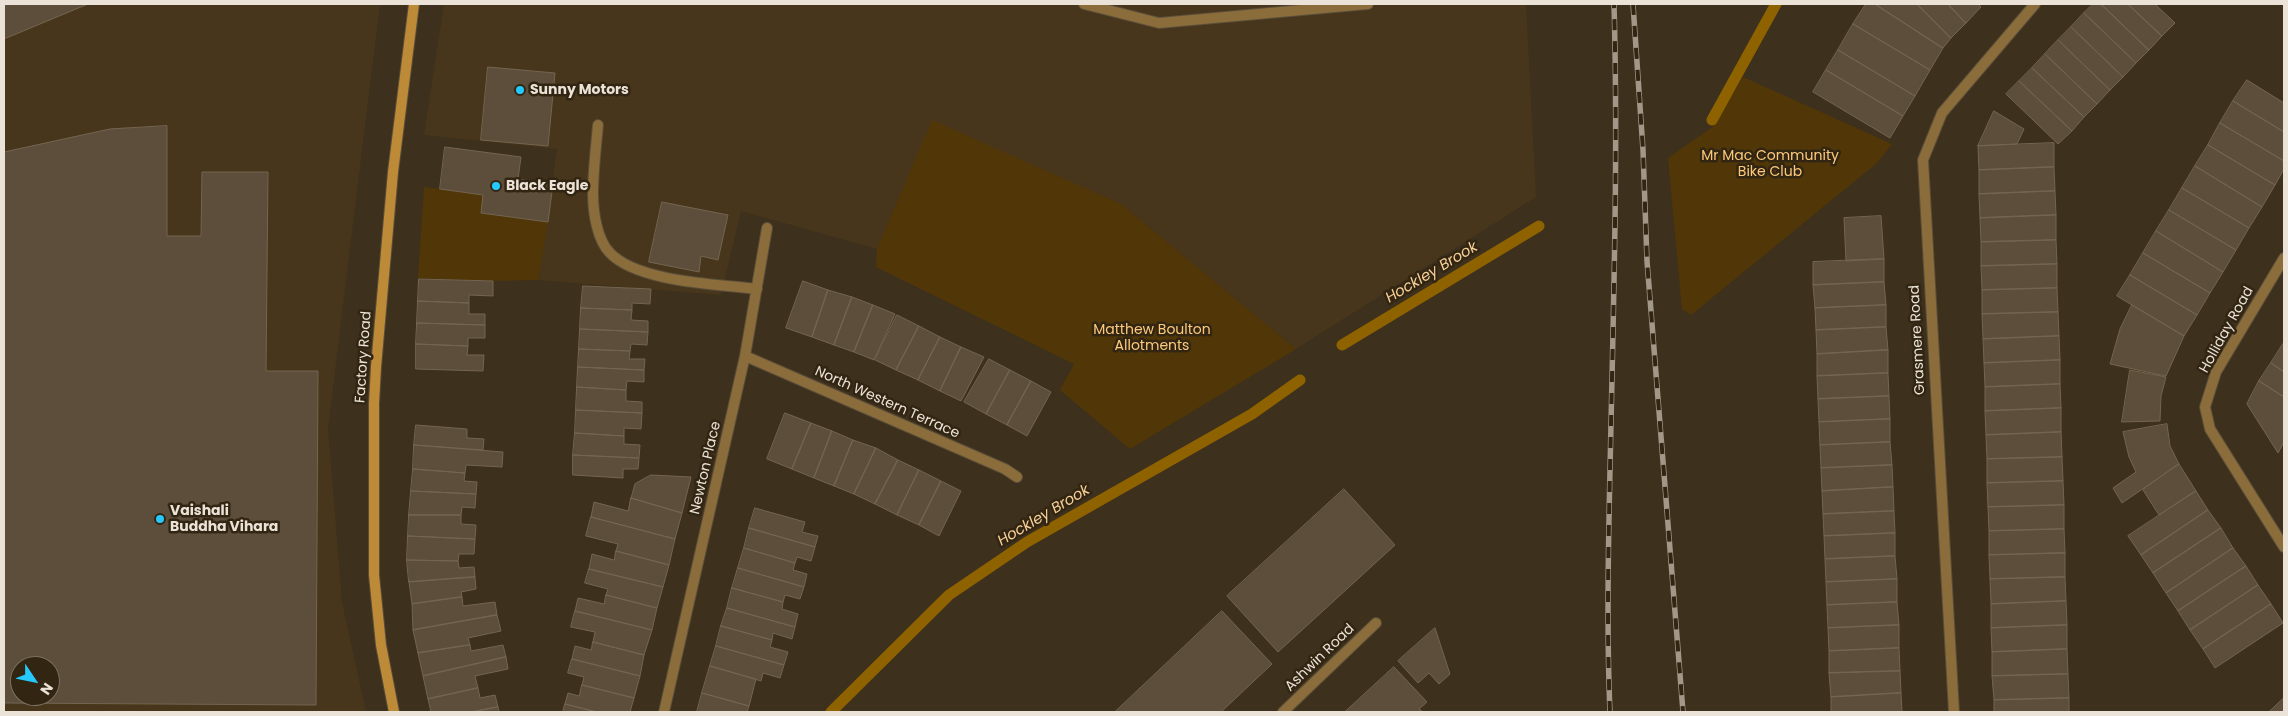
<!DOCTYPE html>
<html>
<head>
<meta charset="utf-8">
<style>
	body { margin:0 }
	#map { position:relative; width:2288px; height:716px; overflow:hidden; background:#3d301c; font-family:Poppins,sans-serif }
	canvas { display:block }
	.frame { position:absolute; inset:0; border:5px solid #ece3d8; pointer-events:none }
	.north { position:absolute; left:10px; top:656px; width:50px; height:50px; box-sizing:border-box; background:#322613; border:1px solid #7c7262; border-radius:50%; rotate:124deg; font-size:14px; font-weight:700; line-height:20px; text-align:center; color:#ece3d8 }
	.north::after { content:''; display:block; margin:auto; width:18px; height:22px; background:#25c9fe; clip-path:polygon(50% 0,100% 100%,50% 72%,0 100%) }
</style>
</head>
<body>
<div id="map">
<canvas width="2288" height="716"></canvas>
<div class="frame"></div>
<div class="north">N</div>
</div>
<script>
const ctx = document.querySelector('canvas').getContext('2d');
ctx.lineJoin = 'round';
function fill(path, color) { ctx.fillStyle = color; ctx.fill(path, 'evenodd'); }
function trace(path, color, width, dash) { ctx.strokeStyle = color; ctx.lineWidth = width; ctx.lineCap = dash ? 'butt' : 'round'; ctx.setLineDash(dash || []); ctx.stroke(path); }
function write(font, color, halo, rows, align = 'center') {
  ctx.font = font + ' Poppins,sans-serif'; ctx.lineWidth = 5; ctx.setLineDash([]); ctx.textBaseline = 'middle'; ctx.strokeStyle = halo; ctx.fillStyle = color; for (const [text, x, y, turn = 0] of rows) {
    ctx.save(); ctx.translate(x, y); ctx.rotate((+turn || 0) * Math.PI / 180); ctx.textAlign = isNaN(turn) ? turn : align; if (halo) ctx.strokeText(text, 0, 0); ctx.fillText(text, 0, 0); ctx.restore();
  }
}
fill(new Path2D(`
	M4,4H380L328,428L342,602L366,712H4ZM20,666H50V696H20Z
	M444,4H1526L1536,197L1296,349L1121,204L932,121L877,249L741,211L721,295L538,280L557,149L424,135Z`), '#47361c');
fill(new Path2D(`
	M1743,77L1892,144L1877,163L1691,315L1682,309L1668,158L1714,126Z
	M932,120L1121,204L1296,349L1130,449L1060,390L1074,364L876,267L877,249Z
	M424,187L483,195L481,213L548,222L538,280L493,281L418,278Z`), '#513708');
trace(new Path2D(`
	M1712,120L1776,4
	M1342,345L1539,226
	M831,712L949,595L1027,542L1252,414L1300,380`), '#8f6200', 11);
const building = new Path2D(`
	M4,4H88L4,39Z
	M1866,4H1875L1943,48L1930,70L1853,24Z
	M1875,4H1917L1951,38L1943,48Z
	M1917,4H1948L1966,23L1951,38Z
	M1948,4H1978L1981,7L1966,23Z
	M2093,4H2101L2149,50L2136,63L2084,13Z
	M2101,4H2128L2162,36L2149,50Z
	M2128,4H2155L2175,23L2162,36Z
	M2084,13L2136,63L2123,77L2071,27Z
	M1853,24L1930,70L1915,96L1838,50Z
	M2071,27L2123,77L2110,90L2058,40Z
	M2058,40L2110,90L2097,104L2045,54Z
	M1838,50L1915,96L1903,116L1826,70Z
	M2045,54L2097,104L2084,117L2032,68Z
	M488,67L555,73L548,146L481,140Z
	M2032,68L2084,117L2072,131L2019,81Z
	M1826,70L1903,116L1890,138L1813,92Z
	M2247,80L2284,103V132L2233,101Z
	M2019,81L2072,131L2058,144L2006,94Z
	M2233,101L2284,132V161L2220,123Z
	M1994,111L2024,129L2017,144L1978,146Z
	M2220,123L2284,161V169L2275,185L2208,145Z
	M167,126V236H201L202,172H268L266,371H318L316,705L4,703V152L110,129ZM20,666H50V696H20Z
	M2054,143V167L1979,170L1978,146Z
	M2208,145L2275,185L2262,207L2195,166Z
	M445,147L521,157L518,179L553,184L548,222L481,213L483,195L440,189Z
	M2195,166L2262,207L2249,228L2182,188Z
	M2054,167L2055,191L1979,194V170Z
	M2182,188L2249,228L2236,250L2169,210Z
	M2055,191L2056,215L1980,218L1979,194Z
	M662,202L728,215L718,260L701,256L699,272L649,262Z
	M2169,210L2236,250L2223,272L2156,231Z
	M2056,215V240L1981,242L1980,218Z
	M1881,216L1884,259L1846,261L1844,218Z
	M2156,231L2223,272L2210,293L2143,253Z
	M2056,240L2057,264L1981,266V242Z
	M2143,253L2210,293L2197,315L2130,275Z
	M1884,259V282L1813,285V262Z
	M2057,264V288L1982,290L1981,266Z
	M2130,275L2197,315L2184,336L2117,296Z
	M419,279L493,281V296L469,295V303L418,301Z
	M803,281L828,290L812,337L786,328Z
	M1884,282L1886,305L1815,308L1813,285Z
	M583,286L651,289L650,304L632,303V310L581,308Z
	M2057,288L2058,312L1982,314V290Z
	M828,290L852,297L834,345L812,337Z
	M852,297L873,305L854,352L834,345Z
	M418,301L469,303V314H485V325L417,323Z
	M873,305L895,314L874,360L854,352Z
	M1886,305V327L1816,330L1815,308Z
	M2132,305L2184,336L2166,376L2110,364L2120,329Z
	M581,308L632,310L631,320L648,321V332L580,329Z
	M2058,312L2059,336L1983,339L1982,314Z
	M897,315L919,326L896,370L875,360Z
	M417,323L485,325V338H468V346L416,344Z
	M919,326L940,337L918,380L896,370Z
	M1886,327L1888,350L1817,354L1816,330Z
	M580,329L648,332L647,345L631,344L630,351L579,349Z
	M2059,336L2060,360L1984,363L1983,339Z
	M940,337L961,347L940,391L918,380Z
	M416,344L468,346L467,355H484L483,371L416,369Z
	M2283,344L2284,345V372L2271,363Z
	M961,347L984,357L961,401L940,391Z
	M579,349L630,351L629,359H645L644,370L578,367Z
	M1888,350V373L1817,376V354Z
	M989,359L1010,370L986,414L964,402Z
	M2060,360V384L1985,387L1984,363Z
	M2271,363L2284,372V397L2259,381Z
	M578,367L644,370V382L627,381L626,390L577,387Z
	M1010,370L1031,381L1007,425L986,414Z
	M2130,370L2166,377L2161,396L2160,421L2122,422Z
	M1888,373L1889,396L1818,399L1817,376Z
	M1031,381L1051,392L1027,436L1007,425Z
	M2259,381L2284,397V442L2278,453L2247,404Z
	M2060,384L2061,408L1985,411V387Z
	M577,387L626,390V401L642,402V413L576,410Z
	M1889,396L1890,419L1819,422L1818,399Z
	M2061,408V432L1986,435L1985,411Z
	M576,410L642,413L641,429L624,428V436L575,433Z
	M785,413L811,423L792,469L767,459Z
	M1890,419V442L1820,445L1819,422Z
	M811,423L832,431L814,478L792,469Z
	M2167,424L2170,446L2179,464L2122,503L2113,488L2136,472L2129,457L2123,432Z
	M416,425L467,429V438L484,439L483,450L414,445Z
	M832,431L853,440L834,486L814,478Z
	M2061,432L2062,457L1987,459L1986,435Z
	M575,433L624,436V444L640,445L639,458L573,455Z
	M853,440L876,448L854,494L834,486Z
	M1890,442L1892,465L1821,468L1820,445Z
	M414,445L503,452L502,467L466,465L465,473L413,469Z
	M876,448L898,460L875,504L854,494Z
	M573,455L639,458L638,469H623V478L573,475Z
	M2062,457L2063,481L1987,483V459Z
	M898,460L919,470L897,515L875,504Z
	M2179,464L2196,491L2159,515L2143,490Z
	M1892,465L1893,487L1822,491L1821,468Z
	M413,469L465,473L464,481L477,482L476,494L411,491Z
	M919,470L941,481L919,525L897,515Z
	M651,475L691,477L682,513L631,498L635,484Z
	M941,481L961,491L939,536L919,525Z
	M2063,481L2064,505L1988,507L1987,483Z
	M1893,487L1894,511L1823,514L1822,491Z
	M1344,489L1395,545L1278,652L1227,596Z
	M411,491L476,494L475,508L462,507L461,515H409Z
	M2196,491L2208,510L2141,555L2128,536Z
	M631,498L682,513L675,539L591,517L594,502L628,511Z
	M2064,505V529L1989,531L1988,507Z
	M755,508L805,522L802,532L818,536L815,547L749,528Z
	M2208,510L2221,528L2153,573L2141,555Z
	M1894,511L1895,533L1824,536L1823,514Z
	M409,515H461V524L476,525L475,539L408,536Z
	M591,517L675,539L669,565L616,551L618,544L586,536Z
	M749,528L815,547L811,561L797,557L795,563L744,548Z
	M2221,528L2233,548L2166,593L2153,573Z
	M2064,529L2065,553L1989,555V531Z
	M1895,533V556L1825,559L1824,536Z
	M408,536L475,539L474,554H459L458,561L407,560Z
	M744,548L795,563L793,570L807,574L804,587L738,568Z
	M2233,548L2246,566L2178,611L2166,593Z
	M616,551L669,565L663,587L589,569L592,554L614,560Z
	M2065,553V577L1990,579L1989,555Z
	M1895,556L1897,579L1826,582L1825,559Z
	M407,560L458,561L459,568L474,567L475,577L409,582Z
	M2246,566L2258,585L2190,630L2178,611Z
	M738,568L804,587L800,599L785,595L783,602L732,588Z
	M589,569L663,587L657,608L606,595L608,589L585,583Z
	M475,577L476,589L461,592L462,597L412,604L409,582Z
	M2065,577L2066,601L1991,604L1990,579Z
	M1897,579V602L1827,605L1826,582Z
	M2258,585L2271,604L2203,649L2190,630Z
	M732,588L783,602L782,609L798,614L795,627L727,608Z
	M606,595L657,608L652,630L575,611L578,598L604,604Z
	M462,597L463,606L495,602L497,615L413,630L412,604Z
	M2066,601L2067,625L1991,628V604Z
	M1897,602L1899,625L1828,628L1827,605Z
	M2271,604L2283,623L2215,668L2203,649Z
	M727,608L795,627L792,639L773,633L772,640L721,626Z
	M575,611L652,630L644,655L593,642L595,632L571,627Z
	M1222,611L1272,664L1221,712H1115Z
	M497,615L501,631L468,638L470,645L418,653L413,630Z
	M1899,625V648L1829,651L1828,628Z
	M2067,625V649L1992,652L1991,628Z
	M721,626L772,640L770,647L788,652L784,665L716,646Z
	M1435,628L1450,674L1439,684L1429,673L1418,683L1398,661Z
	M593,642L644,655L640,676L572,659L575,646L591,650Z
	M470,645L471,651L503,645L506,657L423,676L418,653Z
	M716,646L784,665L780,678L763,673L761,681L710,666Z
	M1899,648L1900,671L1829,673V651Z
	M2067,649L2068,674L1992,676V652Z
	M506,657L508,669L475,676L478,688L428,699L423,676Z
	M572,659L640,676L634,698L582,685L584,677L568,673Z
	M710,666L756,679L749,706L702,693Z
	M1394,667L1427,702L1419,709L1423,712H1345Z
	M1900,671L1901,693L1831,697L1829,673Z
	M2068,674L2069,698L1994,700L1992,676Z
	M582,685L634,698L630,712H597L565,704L568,693L579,696Z
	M478,688L480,698L495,695L498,707L471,712H431L428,699Z
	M702,693L749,706L747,712H697Z
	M1901,693L1902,712H1831V697Z
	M2069,698V712H1994V700Z
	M2284,698V712H2269Z
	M565,704L597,712H563Z
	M498,707L499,712H471Z`);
fill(building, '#5c4e3a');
trace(building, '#746550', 1);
const lane = new Path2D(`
	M1084,4L1159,23L1368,4
	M598,125C596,148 593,171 593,194C593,212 597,240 610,253C638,282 716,284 757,289`);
const street = new Path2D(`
	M2284,258L2216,372L2205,407L2210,429L2284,547
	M745,356L1005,469L1017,477
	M664,712L745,356L767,228
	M1283,712L1376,623
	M1954,712L1923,160L1942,113L2035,4`);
const secondary = new Path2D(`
	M394,712L381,645L374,575V403L376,367L393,172L414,4`);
trace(lane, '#594d3a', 12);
trace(street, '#594d3a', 12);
trace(secondary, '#594d3a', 12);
trace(lane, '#8b6c3b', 10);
trace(street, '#8b6c3b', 10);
trace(secondary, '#bd8b37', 10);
const rail = new Path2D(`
	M1633,4L1643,150L1647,261L1683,712
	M1610,712C1606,617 1609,520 1611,424C1614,284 1618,144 1614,4`);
trace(rail, '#a29788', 5.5);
trace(rail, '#322613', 4, [11]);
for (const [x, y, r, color] of [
	[520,90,5,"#25c9fe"],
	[496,186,5,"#25c9fe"],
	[160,519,5,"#25c9fe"]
]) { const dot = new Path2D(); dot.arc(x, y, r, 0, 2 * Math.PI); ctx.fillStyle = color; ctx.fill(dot); trace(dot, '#322613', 2); }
write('bold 14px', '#ece3d8', '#322613', [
	["Sunny Motors",530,90],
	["Black Eagle",506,186],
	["Vaishali",170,511],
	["Buddha Vihara",170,527]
], 'left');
write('14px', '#fdc97b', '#322613', [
	["Mr Mac Community",1770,156],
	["Bike Club",1770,172],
	["Matthew Boulton",1152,330],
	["Allotments",1152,346]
]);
write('14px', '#ece3d8', '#322613', [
	["Holliday Road",2227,330,-61],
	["Grasmere Road",1918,340,-93],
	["Factory Road",364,357,-86],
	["North Western Terrace",887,403,24],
	["Newton Place",706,468,-77],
	["Ashwin Road",1320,658,-44]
]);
write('italic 15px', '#f7d098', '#322613', [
	["Hockley Brook",1432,273,-31],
	["Hockley Brook",1044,516,-31]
]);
</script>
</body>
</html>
